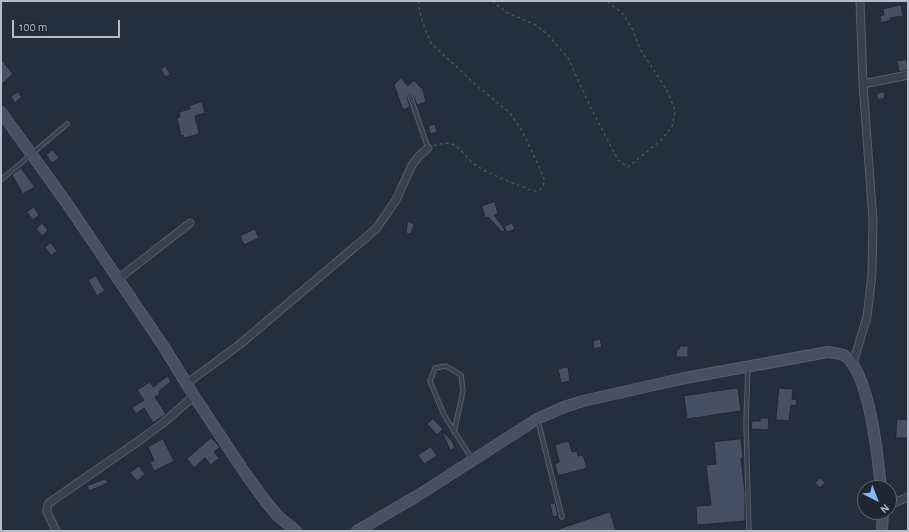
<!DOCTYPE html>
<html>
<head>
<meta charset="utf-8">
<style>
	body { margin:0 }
	#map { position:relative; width:909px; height:532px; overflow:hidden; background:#242f3e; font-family:"Alegreya Sans",sans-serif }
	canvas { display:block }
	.frame { position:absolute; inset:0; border:2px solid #b4bcc9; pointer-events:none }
	.north { position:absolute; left:857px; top:480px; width:40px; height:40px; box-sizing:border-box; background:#1d2633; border:1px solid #59626f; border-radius:50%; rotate:138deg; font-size:11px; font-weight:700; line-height:16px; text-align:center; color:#b4bcc9 }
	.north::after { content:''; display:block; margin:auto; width:14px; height:18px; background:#8ab4f8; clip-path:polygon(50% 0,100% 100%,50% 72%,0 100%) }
	.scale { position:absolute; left:12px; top:20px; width:108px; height:18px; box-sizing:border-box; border:2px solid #b4bcc9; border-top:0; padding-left:5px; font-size:12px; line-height:14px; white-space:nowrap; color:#b4bcc9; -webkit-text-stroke:3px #1d2633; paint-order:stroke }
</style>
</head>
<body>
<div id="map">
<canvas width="909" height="532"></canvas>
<div class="frame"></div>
<div class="north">N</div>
<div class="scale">100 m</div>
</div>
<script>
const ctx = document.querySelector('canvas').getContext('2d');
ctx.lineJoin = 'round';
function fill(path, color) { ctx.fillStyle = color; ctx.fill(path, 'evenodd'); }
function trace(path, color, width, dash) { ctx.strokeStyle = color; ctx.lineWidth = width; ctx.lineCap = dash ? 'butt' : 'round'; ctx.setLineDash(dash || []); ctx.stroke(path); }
const building = new Path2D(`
	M901,5L903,16L890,18L891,20L881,23L880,16L884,15L883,9Z
	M1,59L13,74L1,85Z
	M907,60L908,70L899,72L897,61Z
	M166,66L170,75L165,77L161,69Z
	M401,78L408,86L414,80L421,88L422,87L426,102L417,105L413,95L409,93L407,97L410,107L403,110L394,85Z
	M18,92L22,97L15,103L11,97Z
	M884,92L885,98L878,100L876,94Z
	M202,102L205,113L195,116L199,134L184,138L183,135L181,136L177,118L180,117L179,112L190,109L189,106Z
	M435,124L437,132L430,134L428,126Z
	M53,150L59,158L52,163L46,155Z
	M21,168L35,187L23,194L12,175Z
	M495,202L498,214L494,215L505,230L502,232L488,217L485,218L482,206Z
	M34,207L39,215L33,220L27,212Z
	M408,221L414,224L411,234L406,233Z
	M42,223L48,230L42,236L36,229Z
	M512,223L515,229L507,232L504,227Z
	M255,229L259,238L244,245L240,236Z
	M51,243L57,251L51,256L45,247Z
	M96,276L105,291L97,296L88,280Z
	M600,339L602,347L594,349L593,341Z
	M679,346H688V357H676L677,349H679Z
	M568,367L570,381L561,383L558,369Z
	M168,376L171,382L159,391L160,394L155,397L166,414L153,423L144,408L136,414L132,408L144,400L137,390L150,382L153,387Z
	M738,388L741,411L687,419L684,396Z
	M779,388L793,389L792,399L797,400L796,406L791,405L789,421L776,420Z
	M760,418H769L768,430L751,429L752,421H760Z
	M433,419L443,429L437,435L427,424Z
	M897,419L908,420V438H896Z
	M444,433L452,441L455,448L450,450L443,434Z
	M211,438L220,447L214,452L219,458L211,465L205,458L194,468L187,459Z
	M163,439L174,461L154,471L150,463L154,460L148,447Z
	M741,439L743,457L741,458L745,493V521L697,525L696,506L711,505L706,465L716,464L714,442Z
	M569,441L572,452L577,451L578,456L583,455L587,468L558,476L555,464L559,462L555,445Z
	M431,447L437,456L424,464L418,455Z
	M139,466L145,474L137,481L130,473Z
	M821,478L825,483L820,488L815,483Z
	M106,479L108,483L89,491L87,486Z
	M555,503L558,516L553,517L550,504Z
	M610,512L616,531H557V530Z`);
fill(building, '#455162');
trace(building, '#1f2835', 1);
const service = new Path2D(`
	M410,96L428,148
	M1,180L67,124
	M748,367L746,423L749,531
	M538,421L562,517
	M454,432L463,391L461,375L446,366L435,368L430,381L444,415L472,459`);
const minor = new Path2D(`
	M863,84L908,75
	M118,279L190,223
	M853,363L867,317L872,274L873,220L863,84L860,1
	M186,384L239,345L376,229L396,200L412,165L419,156L428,148
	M889,505L908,497
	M56,531L47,512V509L49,503L140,440L163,423L194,396`);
const secondary = new Path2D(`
	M1,112L66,202L164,347L194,396L245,473L266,502L278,516L296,531
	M357,531L417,496L537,419L564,407L583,401L685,378L828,352C834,353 840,353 845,356C870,374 878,458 881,488
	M882,531L883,512`);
trace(service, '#565f6c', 5.5);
trace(minor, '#565f6c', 9);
trace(secondary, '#565f6c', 12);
trace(new Path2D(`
	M419,1V9L425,29L431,43L476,85L510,113L521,129L538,164L544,179L543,187L538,191H533C513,183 493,176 475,165C467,159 461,148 452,144C446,142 439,144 433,146
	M492,1L506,12L536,25L549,36L568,58L589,104L618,160L628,167L660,141L672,127L675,111L668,92L640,49L633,30L623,14L607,1`), '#44595c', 1.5, [3, 3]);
trace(service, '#38414e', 3.5);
trace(minor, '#38414e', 7);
trace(secondary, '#465061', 10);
</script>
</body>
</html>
